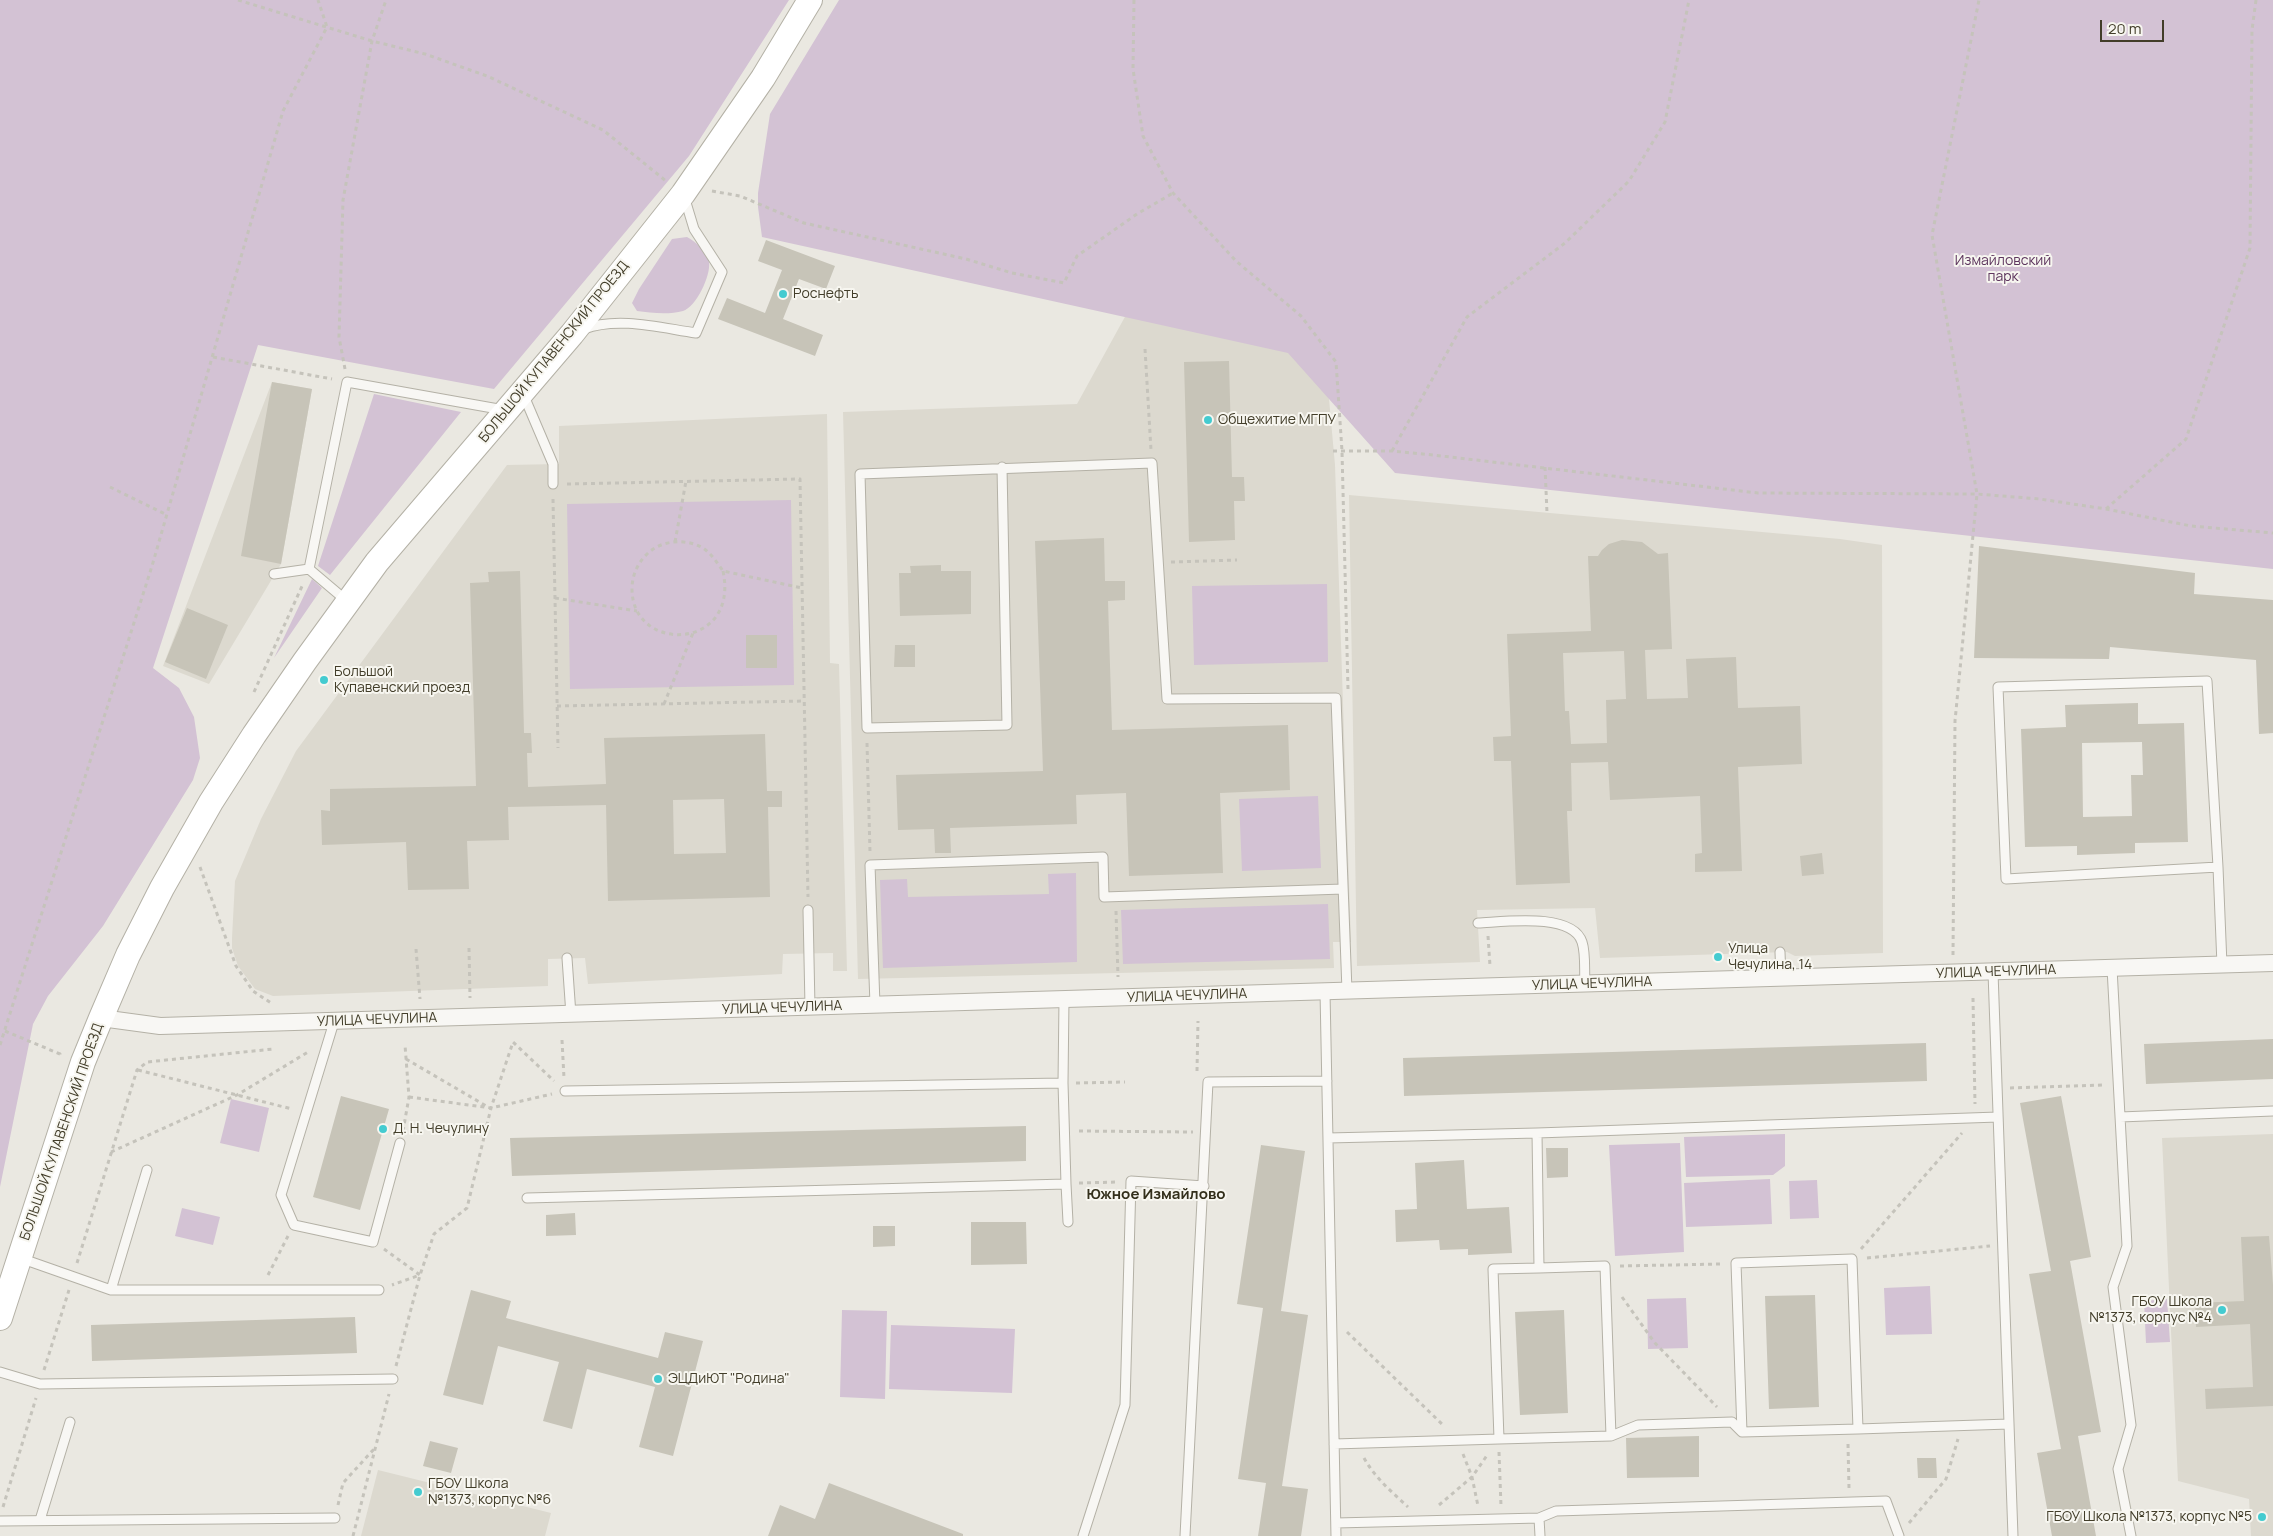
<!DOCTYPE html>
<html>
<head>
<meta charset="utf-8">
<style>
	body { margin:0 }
	#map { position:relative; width:2273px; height:1536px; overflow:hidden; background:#eae8e1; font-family:Manrope,sans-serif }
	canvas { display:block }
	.scale { position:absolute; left:2100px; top:20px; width:64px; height:22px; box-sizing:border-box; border:2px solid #423d29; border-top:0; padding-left:6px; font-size:15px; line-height:18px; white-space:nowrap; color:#423d29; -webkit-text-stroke:4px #f7f6f0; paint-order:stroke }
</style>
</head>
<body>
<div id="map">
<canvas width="2273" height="1536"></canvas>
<div class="scale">20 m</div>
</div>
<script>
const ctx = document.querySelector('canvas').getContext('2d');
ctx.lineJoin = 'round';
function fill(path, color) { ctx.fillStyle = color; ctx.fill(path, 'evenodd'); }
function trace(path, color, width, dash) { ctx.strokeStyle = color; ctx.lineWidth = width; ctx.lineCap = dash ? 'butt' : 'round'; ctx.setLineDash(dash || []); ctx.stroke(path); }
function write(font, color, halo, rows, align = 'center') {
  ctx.font = font + ' Manrope,sans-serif'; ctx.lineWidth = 4; ctx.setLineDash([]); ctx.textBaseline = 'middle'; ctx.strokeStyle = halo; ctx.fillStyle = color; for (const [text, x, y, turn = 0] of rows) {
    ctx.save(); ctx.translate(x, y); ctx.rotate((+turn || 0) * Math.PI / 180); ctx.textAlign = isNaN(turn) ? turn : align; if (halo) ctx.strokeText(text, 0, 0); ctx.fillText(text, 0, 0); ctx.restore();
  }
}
fill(new Path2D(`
	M1140,296L1326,366L1335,465L1351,942H1333L1334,968L858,979L843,412L1077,404L1132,304Z
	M272,382L312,389L281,564L209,684L163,666Z
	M827,414L830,663L839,664L847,971H833V953L783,954L782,974L588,984L585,958L548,959V986L273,996L255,989L238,966L232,948V938L235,881L261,819L296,751L507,465L559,464V426Z
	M1349,495L1840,539L1882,545L1883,953L1795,956L1787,952L1600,958L1595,908L1477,910L1480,962L1357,966Z
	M2273,1134V1536H2251L2249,1499L2178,1481L2162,1138Z
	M378,1470L551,1513L545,1536H361Z`), '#dcd9cf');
fill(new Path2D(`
	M0,0H789L689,156L494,389L258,345L153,668L179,688L194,717L200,758L193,780L103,926L48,996L33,1024L0,1187Z
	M839,0H2273V569L1395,473L1288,353L762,237L758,207V193L770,114Z
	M687,237C696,242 707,251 709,262C711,276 696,307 683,311C669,315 651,313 637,311L632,303L639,289L672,239Z
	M374,394L461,412L330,575L318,566Z
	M791,500L794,685L570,689L567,504Z
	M312,579L322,588L274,658Z
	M1327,584L1328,662L1194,665L1192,586Z
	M1318,796L1321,868L1242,871L1239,799Z
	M1076,873L1077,962L883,968L880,880L907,879L908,897L1049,894L1048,874Z
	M1328,904L1330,959L1123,964L1121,910Z
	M231,1099L269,1108L259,1152L220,1143Z
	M1785,1134V1166L1773,1175L1686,1177L1684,1137Z
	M1680,1143L1684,1252L1615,1256L1609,1145Z
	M1770,1179L1772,1224L1686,1227L1684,1183Z
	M1817,1180L1819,1218L1790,1219L1789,1181Z
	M182,1208L220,1217L213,1245L175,1236Z
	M1930,1286L1932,1334L1886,1335L1884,1288Z
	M1686,1298L1688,1348L1648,1349L1647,1299Z
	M2167,1299L2170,1342L2146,1343L2144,1301Z
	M842,1310L887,1311L885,1399L840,1397Z
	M891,1325L1015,1329L1012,1393L889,1389Z`), '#d3c2d4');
fill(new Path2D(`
	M766,240L835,266L826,289L799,279L783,319L823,335L815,356L718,319L727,298L765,313L782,270L758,261Z
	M1229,361L1232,477H1244L1245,501H1234L1235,540L1189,542L1184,362Z
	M272,382L312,389L281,564L241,556Z
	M1104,538L1105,581H1125V600L1108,601L1112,730L1288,725L1290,790L1220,793L1223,873L1129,876L1126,793L1076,795L1077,824L950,828L951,853H935L934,829L898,830L896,775L1043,771L1035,541Z
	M1622,540L1642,542L1658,554L1668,553L1672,649L1645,650L1647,699L1688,698L1686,659L1736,657L1738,708L1800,706L1802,764L1738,767L1742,871L1695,872V854L1702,853L1700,796L1610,800L1608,762L1571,763L1572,811H1567L1570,883L1516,885L1511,761H1494L1493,737L1511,736L1507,634L1591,631L1588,556H1598L1602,550L1609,544ZM1624,651L1626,699L1606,700L1607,743L1571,744L1569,711H1565L1563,653Z
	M1979,546L2195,573L2194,594L2273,600V733L2259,734L2256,660L2110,647L2109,659L1974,658Z
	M941,565V571H971V614L900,616L899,573H911L910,566Z
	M520,571L524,733H531L532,753H527L528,787L606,784L604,738L765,734L767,791H782V807H768L770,897L608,901L606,805L508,807L509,840L467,841L469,889L408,890L406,842L322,845L321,810L330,811V789L476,786L470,583L489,582L488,572ZM724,799L726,853L674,854L673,800Z
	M187,608L228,625L206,679L165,662Z
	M746,635H777V668H746Z
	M895,645H915V667H894Z
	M2138,703V724L2184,723L2188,842L2135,843V853L2077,855V846L2025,847L2021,729L2066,727L2065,705ZM2142,742L2143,775H2131L2132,816L2083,817L2082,743Z
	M1822,853L1824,874L1802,876L1800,856Z
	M2273,1039V1079L2146,1084L2144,1044Z
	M1926,1043L1927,1081L1404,1096L1403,1058Z
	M341,1096L389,1109L360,1210L313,1197Z
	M2061,1096L2091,1257L2070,1261L2101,1432L2078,1436L2096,1536H2052L2037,1453L2061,1449L2029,1274L2051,1271L2020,1103Z
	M1026,1126V1161L512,1176L510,1138Z
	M1261,1145L1305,1151L1281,1311L1308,1315L1282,1486L1308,1489L1301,1536H1258L1266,1483L1238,1479L1263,1308L1237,1304Z
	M1546,1148H1568V1177L1547,1178Z
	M1464,1160L1467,1209L1509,1207L1512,1253L1468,1255V1249L1440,1250L1439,1240L1396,1242L1395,1210L1417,1209L1415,1163Z
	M575,1213L576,1235L546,1236V1215Z
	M971,1222H1026L1027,1264L971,1265Z
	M873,1226H895V1246L873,1247Z
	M2269,1236L2273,1285V1406L2206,1409L2205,1389L2253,1387L2250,1324L2196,1327L2195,1303L2244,1301L2241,1237Z
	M471,1290L511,1301L506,1318L658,1358L665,1332L703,1341L673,1456L639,1447L655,1387L587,1369L572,1429L543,1421L559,1362L498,1346L483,1405L443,1395Z
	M1815,1295L1819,1407L1769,1409L1765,1296Z
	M1564,1310L1568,1413L1520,1415L1515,1312Z
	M355,1317L357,1353L92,1361L91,1325Z
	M1699,1436V1477L1627,1478L1626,1438Z
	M430,1441L458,1448L451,1473L423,1466Z
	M1917,1458H1936L1937,1478H1918Z
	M829,1483L963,1534V1536H768L780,1505L815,1519Z`), '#c7c4b8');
const service = new Path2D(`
	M584,329C618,316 661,328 696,333L722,272L694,229L684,196
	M520,397L527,403L553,464V484
	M1002,467L1007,725L867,728L860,474L1152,463L1167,699L1336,698L1347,991
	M309,569L347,382L504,410
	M274,574L309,569L348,602
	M2218,867L2207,681L1998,687L2006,879L2218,867L2222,965
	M808,910L810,1007
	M1478,923C1503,922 1572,912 1582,942C1586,954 1584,971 1585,984
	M1780,952L1781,978
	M567,958L571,1015
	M2112,968L2127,1246L2113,1287L2131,1425L2118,1469L2131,1536
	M1993,972L2013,1536
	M1325,992L1336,1536
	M875,1005L870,865L1103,857L1104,897L1343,889
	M334,1022L281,1195L294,1225L373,1242L400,1143
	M565,1091L1063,1083
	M2120,1117L2273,1111
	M1328,1138L1537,1133L1998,1117
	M1066,1184L1068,1222
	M527,1198L1066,1184L1063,1083L1064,999
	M20,1258L111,1290H379
	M1852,1259L1858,1429L1742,1432L1736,1263Z
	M111,1290L147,1170
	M0,1372L40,1384L393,1379
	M1858,1429L2009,1424
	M1611,1436L1638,1425L1732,1422L1742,1432
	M1499,1439L1611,1436L1605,1266L1539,1268
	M1334,1444L1499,1439L1493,1269L1539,1268L1537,1133
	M1539,1518L1556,1511L1886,1501L1899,1536
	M40,1520L70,1422
	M0,1521L335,1518
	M1336,1523L1539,1518L1540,1536
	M1083,1536L1125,1405L1131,1181L1204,1186
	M1185,1536L1208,1082L1327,1081`);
const minor = new Path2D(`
	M101,1018L160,1026L2273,963`);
const secondary = new Path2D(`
	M0,1318L83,1062L101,1018L128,955L162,888L211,802L254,735L305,661L377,562L572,334L683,194L763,78L810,0`);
trace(service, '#b4b1a6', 11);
trace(minor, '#b4b1a6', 18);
trace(secondary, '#b4b1a6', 26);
trace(new Path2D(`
	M238,0L372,41L425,54L487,76L603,130L666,181
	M1134,0L1133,69L1143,136L1173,193L1236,261L1301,316L1336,362L1342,451L1348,689
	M712,191L740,196L804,223L966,259L1012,273L1064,283L1077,256L1137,214L1173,193
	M1145,349L1151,450
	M213,357L332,379
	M345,369L339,337L343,200L372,41L386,0
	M1333,451H1392L1433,455L1758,493L1977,494L2040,499L2106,509L2191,526L2273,533
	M1392,451L1467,317L1565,243L1629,181L1665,122L1689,0
	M1545,467L1547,513
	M567,484L800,479L808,897
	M110,487L167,515
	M553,499L558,748
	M2106,509L2186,439L2250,248L2252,30L2256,0
	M675,542L686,481
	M1171,562L1237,560
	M723,571C740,651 632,654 632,589C632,576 637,564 647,554C661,540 686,538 703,548C712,554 717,563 723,571L802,588
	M555,598L637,611
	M254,692L303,584
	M664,704L693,633
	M557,706L804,701
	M867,743L870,852
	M200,867L236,966L253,991L271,1003
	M1116,911L1118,977
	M1488,936L1490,966
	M469,948L470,998
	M416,949L420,999
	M1953,955L1955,721L1977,494L1932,235L1979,0
	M1973,998L1975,1104
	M5,1031L60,1054V1056
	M562,1040L564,1078
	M0,1045L152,566L283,111L327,27L318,0
	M406,1059L488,1107
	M138,1070L292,1109
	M1197,1071L1198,1021
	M1076,1083L1125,1082
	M2010,1088L2104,1085
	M409,1097L491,1108L552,1094
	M403,1131L409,1097L405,1045
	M1079,1131L1193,1132
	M111,1152L237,1095L308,1052
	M1079,1183L1118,1182
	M384,1249L420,1275L392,1285
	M1861,1249L1962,1133
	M1867,1258L1990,1246
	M77,1263L137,1070L147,1062L273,1049
	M1620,1266L1721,1264
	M268,1275L288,1236
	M1622,1297L1655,1343L1717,1407
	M1347,1332L1443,1425
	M396,1366L420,1275L434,1234L467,1208L491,1108L513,1042L554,1081
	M44,1370L69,1290
	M1848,1444L1849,1488
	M1499,1452L1501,1506
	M1463,1454L1472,1477L1478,1506
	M1364,1458C1375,1478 1392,1492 1408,1507
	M338,1505L343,1483L374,1449
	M1439,1505L1472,1477L1488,1454
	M3,1507L36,1398
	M1909,1523L1946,1479L1958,1439
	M353,1536L389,1394`), '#c5c3bb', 3, [4, 4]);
trace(service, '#f8f7f4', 9);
trace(minor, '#f8f7f4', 16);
trace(secondary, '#fff', 24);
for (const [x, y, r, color] of [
	[783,294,5,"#44cbd0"],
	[1208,420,5,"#44cbd0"],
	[324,680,5,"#44cbd0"],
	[1718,957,5,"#44cbd0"],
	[383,1129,5,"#44cbd0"],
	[2222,1310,5,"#44cbd0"],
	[658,1379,5,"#44cbd0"],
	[418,1492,5,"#44cbd0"],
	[2262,1517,5,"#44cbd0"]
]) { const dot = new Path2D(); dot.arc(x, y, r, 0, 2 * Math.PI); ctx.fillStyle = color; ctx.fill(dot); trace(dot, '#f7f6f0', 2); }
write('14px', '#5e365e', '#f7f6f0', [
	["Измайловский",2003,261],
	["парк",2003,277]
]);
write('14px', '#423d29', '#f7f6f0', [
	["Роснефть",793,294],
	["Общежитие МГПУ",1218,420],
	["Большой",334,672],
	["Купавенский проезд",334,688],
	["Улица",1728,949],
	["Чечулина, 14",1728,965],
	["Д. Н. Чечулину",393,1129],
	["ГБОУ Школа",2212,1302,"right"],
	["№1373, корпус №4",2212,1318,"right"],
	["ЭЦДиЮТ \"Родина\"",668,1379],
	["ГБОУ Школа",428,1484],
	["№1373, корпус №6",428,1500],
	["ГБОУ Школа №1373, корпус №5",2252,1517,"right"]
], 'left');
write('14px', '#423d29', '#f7f6f0', [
	["БОЛЬШОЙ КУПАВЕНСКИЙ ПРОЕЗД",554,352,-51],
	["УЛИЦА ЧЕЧУЛИНА",1996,972,-2],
	["УЛИЦА ЧЕЧУЛИНА",1592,984,-2],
	["УЛИЦА ЧЕЧУЛИНА",1187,996,-2],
	["УЛИЦА ЧЕЧУЛИНА",782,1008,-2],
	["УЛИЦА ЧЕЧУЛИНА",377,1020,-2],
	["БОЛЬШОЙ КУПАВЕНСКИЙ ПРОЕЗД",62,1132,-71]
]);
write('bold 15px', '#332f1b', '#f7f6f0', [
	["Южное Измайлово",1156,1195]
]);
</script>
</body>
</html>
